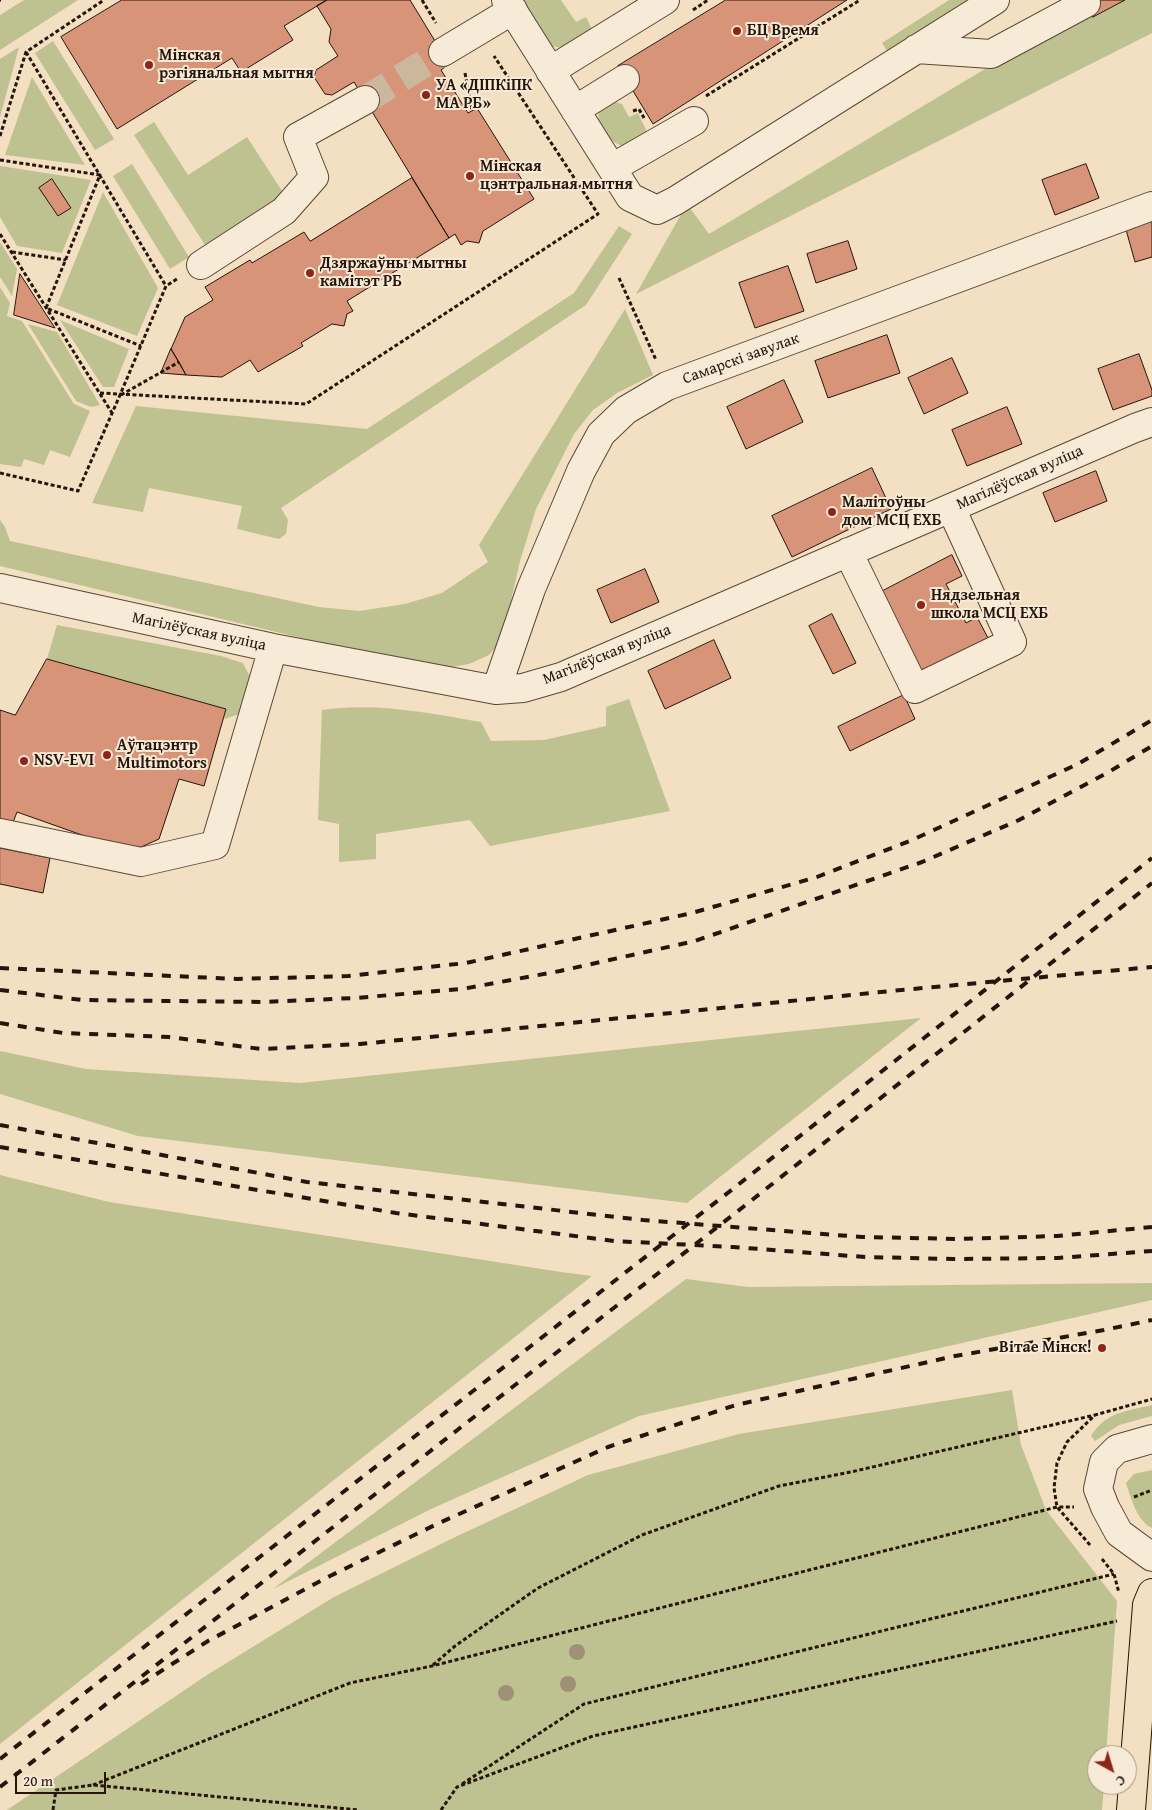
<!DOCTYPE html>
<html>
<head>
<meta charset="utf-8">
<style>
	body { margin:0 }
	#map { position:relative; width:1152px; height:1810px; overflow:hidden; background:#f3dfc1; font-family:"Gentium Book Plus",serif }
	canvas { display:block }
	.north { position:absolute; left:1087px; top:1745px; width:50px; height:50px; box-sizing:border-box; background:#f7ead7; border:1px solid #a39585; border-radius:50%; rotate:141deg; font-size:14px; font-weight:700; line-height:20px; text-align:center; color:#26150a }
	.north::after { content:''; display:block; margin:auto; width:18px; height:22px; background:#8f2418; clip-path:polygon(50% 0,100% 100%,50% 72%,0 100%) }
	.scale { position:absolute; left:15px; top:1772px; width:91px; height:22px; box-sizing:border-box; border:2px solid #26150a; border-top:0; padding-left:6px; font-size:15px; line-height:18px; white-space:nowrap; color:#26150a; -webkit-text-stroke:4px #f7ead7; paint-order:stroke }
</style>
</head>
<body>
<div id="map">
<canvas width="1152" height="1810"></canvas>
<div class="north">С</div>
<div class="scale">20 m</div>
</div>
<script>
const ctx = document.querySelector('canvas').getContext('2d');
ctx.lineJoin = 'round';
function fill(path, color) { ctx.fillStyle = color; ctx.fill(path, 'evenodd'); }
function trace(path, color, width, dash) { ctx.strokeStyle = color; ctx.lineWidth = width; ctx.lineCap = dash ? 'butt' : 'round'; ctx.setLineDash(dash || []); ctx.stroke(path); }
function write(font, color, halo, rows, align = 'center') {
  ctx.font = font + ' "Gentium Book Plus",serif'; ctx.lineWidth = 4; ctx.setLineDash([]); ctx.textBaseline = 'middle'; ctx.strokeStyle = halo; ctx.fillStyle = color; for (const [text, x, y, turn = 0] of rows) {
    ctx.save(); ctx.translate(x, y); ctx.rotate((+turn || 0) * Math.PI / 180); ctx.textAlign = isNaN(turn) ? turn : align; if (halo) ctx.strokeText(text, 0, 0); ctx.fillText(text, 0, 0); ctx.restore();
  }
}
fill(new Path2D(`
	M24,0H78L0,50V15Z
	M518,0H561L576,22L586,17L592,29L589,38L568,49L551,46Z
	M949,0H973L889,54L882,43Z
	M1125,0H1152V33L636,294L687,204L709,234L1000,60L1090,11L1093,17Z
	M53,41L114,139L95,150L35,53Z
	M19,47L0,117V59Z
	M32,77L85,165L5,155Z
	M612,101L622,104L629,117L638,113L647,132L622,146C604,138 593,124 601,105Z
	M154,122L188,175L247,137L284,194L205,245L134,135Z
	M132,164L189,257L170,269L113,176Z
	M0,166L91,180L62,253L17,246L0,217Z
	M103,192L158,288L137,336L57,305Z
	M619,226L632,234L586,305L281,508L288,520L286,534L279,539L237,529L242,506L149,488L143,512L92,503L136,406L367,429L574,293Z
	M0,242L17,269L12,296L0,277Z
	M0,287L10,303L7,316L22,321L74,404L90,411L70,457L50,450L44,465L24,459L21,467L0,464Z
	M625,309L653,375L617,393L593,410L574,434L536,509L520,561L502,640L489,655L469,664L446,668L406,663L0,566V520L5,527L10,541L319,607L359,611L405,604L442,593L488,562L479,545Z
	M60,320L129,349L114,387H103Z
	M28,324L57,332L100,405L91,407L76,401Z
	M57,625L221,656L243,663L251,679L243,713L224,719L226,709L47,659Z
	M629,699L670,811L490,846L470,820L376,834V859L339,862V824L318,820L322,710C375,702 428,713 481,722L491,741L544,740L606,726V707Z
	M921,1018L687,1203L138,1136L0,1094V1051L86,1069L300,1083Z
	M0,1175L109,1202L561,1272L592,1276L0,1744Z
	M686,1279L748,1287L1152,1283V1300L639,1416L431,1509L273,1589Z
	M1012,1390L1021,1445L1046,1510L1117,1601L1106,1755H1097V1785H1104L1102,1810H7L207,1675L334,1597L451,1539L588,1475L739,1434Z
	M1152,1405V1416L1119,1425L1095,1441L1091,1436C1107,1411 1125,1412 1152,1405Z
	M1152,1470V1528C1137,1521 1131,1498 1126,1483L1134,1474Z`), '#bec190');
const building = new Path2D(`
	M122,0H327L284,26L293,40L241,72L232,58L117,129L61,37Z
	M327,0H410L449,64L441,70L468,113L477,108L534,199L483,231L479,243L467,241L461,245L455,234L449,238L354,82L332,95L325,94L314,77L316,70L338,56L329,42L331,29L317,6Z
	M726,0H847L653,124L618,66Z
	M1084,0H1125L1093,17Z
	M1086,164L1099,198L1055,215L1042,180Z
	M412,178L449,238L347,301L353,311L347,314L344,326L332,324L301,343L303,346L258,372L250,360L222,377L186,375L171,349L185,317L213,300L205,287L250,260L252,263L304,232L310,241Z
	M52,179L71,208L58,216L39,188Z
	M1152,218V257L1135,262L1125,226Z
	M848,241L857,269L816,283L807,254Z
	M788,266L804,311L755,328L739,283Z
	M20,274L55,328L14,315Z
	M887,335L900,373L828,398L815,361Z
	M171,349L179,362L186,375L161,373Z
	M1139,354L1152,390V396L1113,410L1098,369Z
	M952,358L968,393L924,414L908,378Z
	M784,380L803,422L746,449L727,407Z
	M1007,407L1022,444L967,466L952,430Z
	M872,468L891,509L792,557L772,516Z
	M1096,471L1107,501L1055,522L1043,493Z
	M952,555L962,576L946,584L966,623L977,617L988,638L920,673L879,593Z
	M645,569L659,602L611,623L597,590Z
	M832,614L856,663L833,674L809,626Z
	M714,640L731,678L665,709L648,671Z
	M47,659L226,709L204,786L179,779L159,839L130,852L17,812L12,825L0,821V710L15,715Z
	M904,695L915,719L850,751L838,727Z
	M0,848L50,858L43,893L0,884Z`);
fill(building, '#d79479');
trace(building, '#26150a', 1);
trace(new Path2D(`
	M365,100L443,52`), '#cab79c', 28, [28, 14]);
const minor = new Path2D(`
	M506,0L630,197L657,210L675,201L995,0
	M916,49L991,54L1086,3
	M443,52L513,10
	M550,71L665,0
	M575,110L625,79
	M612,168L694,121
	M201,265L284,211L314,177L298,137L365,100
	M848,552L915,689L1012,642L951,508
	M0,588L273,648L496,690L523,688L561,677L1135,428L1152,422
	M496,690L531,589L581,471L601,434L626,410L667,386L1152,206
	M0,833L141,862L215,845L273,648
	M1152,1439L1117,1449L1104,1462L1098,1489L1105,1507L1119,1533L1152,1557`);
const major = new Path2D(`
	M1131,1810L1147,1605L1152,1593`);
trace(minor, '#594838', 30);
trace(major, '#26150a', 30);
trace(new Path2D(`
	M0,0H1
	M422,0L436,23
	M693,10L708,0
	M26,52L166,286
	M465,73L472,111
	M706,96L860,0
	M633,111L639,109L644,118
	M0,136L26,52L104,0
	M0,160L100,175L46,308L141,346
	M0,234L112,413
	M12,252L66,260
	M619,278L656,360
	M100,393L306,404L598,214L494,56
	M121,395L179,362
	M0,473L78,491L120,395L166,286L177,279
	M1134,1497L1152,1490
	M1090,1545L1057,1507L1054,1488L1057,1463L1067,1442L1095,1415L1152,1399
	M1102,1559L1114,1574L1119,1593
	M433,1665L455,1646L538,1588L642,1535L779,1486L851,1472L1095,1415
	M462,1784L584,1704L1114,1574
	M93,1785L350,1683L432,1666L1057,1507H1074
	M53,1810L56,1790L93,1785L359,1810
	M441,1810L457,1787L593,1736L1117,1621`), '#26150a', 3, [4, 2.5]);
trace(minor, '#f7ead7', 28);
trace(major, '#f3dfc1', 28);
trace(new Path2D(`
	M0,968L237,979L348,976L466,963L692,913L817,877L912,840L1078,764L1152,720
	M0,990L82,1000L263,1002L355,998L462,989L560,971L695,941L922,862L1019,820L1107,773L1152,746
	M0,1023L63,1033L169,1037L261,1049L360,1044L891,991L1152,967
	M0,1125L307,1182L643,1220L862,1237L959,1239L1057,1236L1152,1227
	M0,1147L396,1213L614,1241L733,1247L865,1257L953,1259L1058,1258L1152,1251
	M141,1684L208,1641L330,1576L437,1524L608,1447L736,1405L955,1356L1104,1330L1152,1320
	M0,1759L734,1188L1152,858
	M0,1787L752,1200L1152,883`), '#26150a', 4, [9, 9]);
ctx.fillStyle = '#9f9176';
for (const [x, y] of [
	[577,1652],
	[568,1684],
	[506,1693]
]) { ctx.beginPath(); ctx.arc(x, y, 8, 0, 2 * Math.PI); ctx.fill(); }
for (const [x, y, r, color] of [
	[737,31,5,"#8f2418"],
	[149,65,5,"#8f2418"],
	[426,95,5,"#8f2418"],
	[470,176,5,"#8f2418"],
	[310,273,5,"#8f2418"],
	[832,512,5,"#8f2418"],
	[921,605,5,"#8f2418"],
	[107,755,5,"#8f2418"],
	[24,761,5,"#8f2418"],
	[1102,1348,5,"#8f2418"]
]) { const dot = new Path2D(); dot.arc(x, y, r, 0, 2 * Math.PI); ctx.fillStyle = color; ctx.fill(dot); trace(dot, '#f7ead7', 2); }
write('bold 16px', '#26150a', '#f7ead7', [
	["БЦ Время",747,31],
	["Мінская",159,56],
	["рэгіянальная мытня",159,74],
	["УА «ДІПКіПК",436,86],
	["МА РБ»",436,104],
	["Мінская",480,167],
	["цэнтральная мытня",480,185],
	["Дзяржаўны мытны",320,264],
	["камітэт РБ",320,282],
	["Малітоўны",842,503],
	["дом МСЦ ЕХБ",842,521],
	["Нядзельная",931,596],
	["школа МСЦ ЕХБ",931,614],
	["Аўтацэнтр",117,746],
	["Multimotors",117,764],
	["NSV-EVI",34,761],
	["Вітае Мінск!",1092,1348,"right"]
], 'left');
write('16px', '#26150a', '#f7ead7', [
	["Самарскі завулак",741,359,-20],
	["Магілёўская вуліца",1020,478,-24],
	["Магілёўская вуліца",199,632,12],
	["Магілёўская вуліца",607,655,-22]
]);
</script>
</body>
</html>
